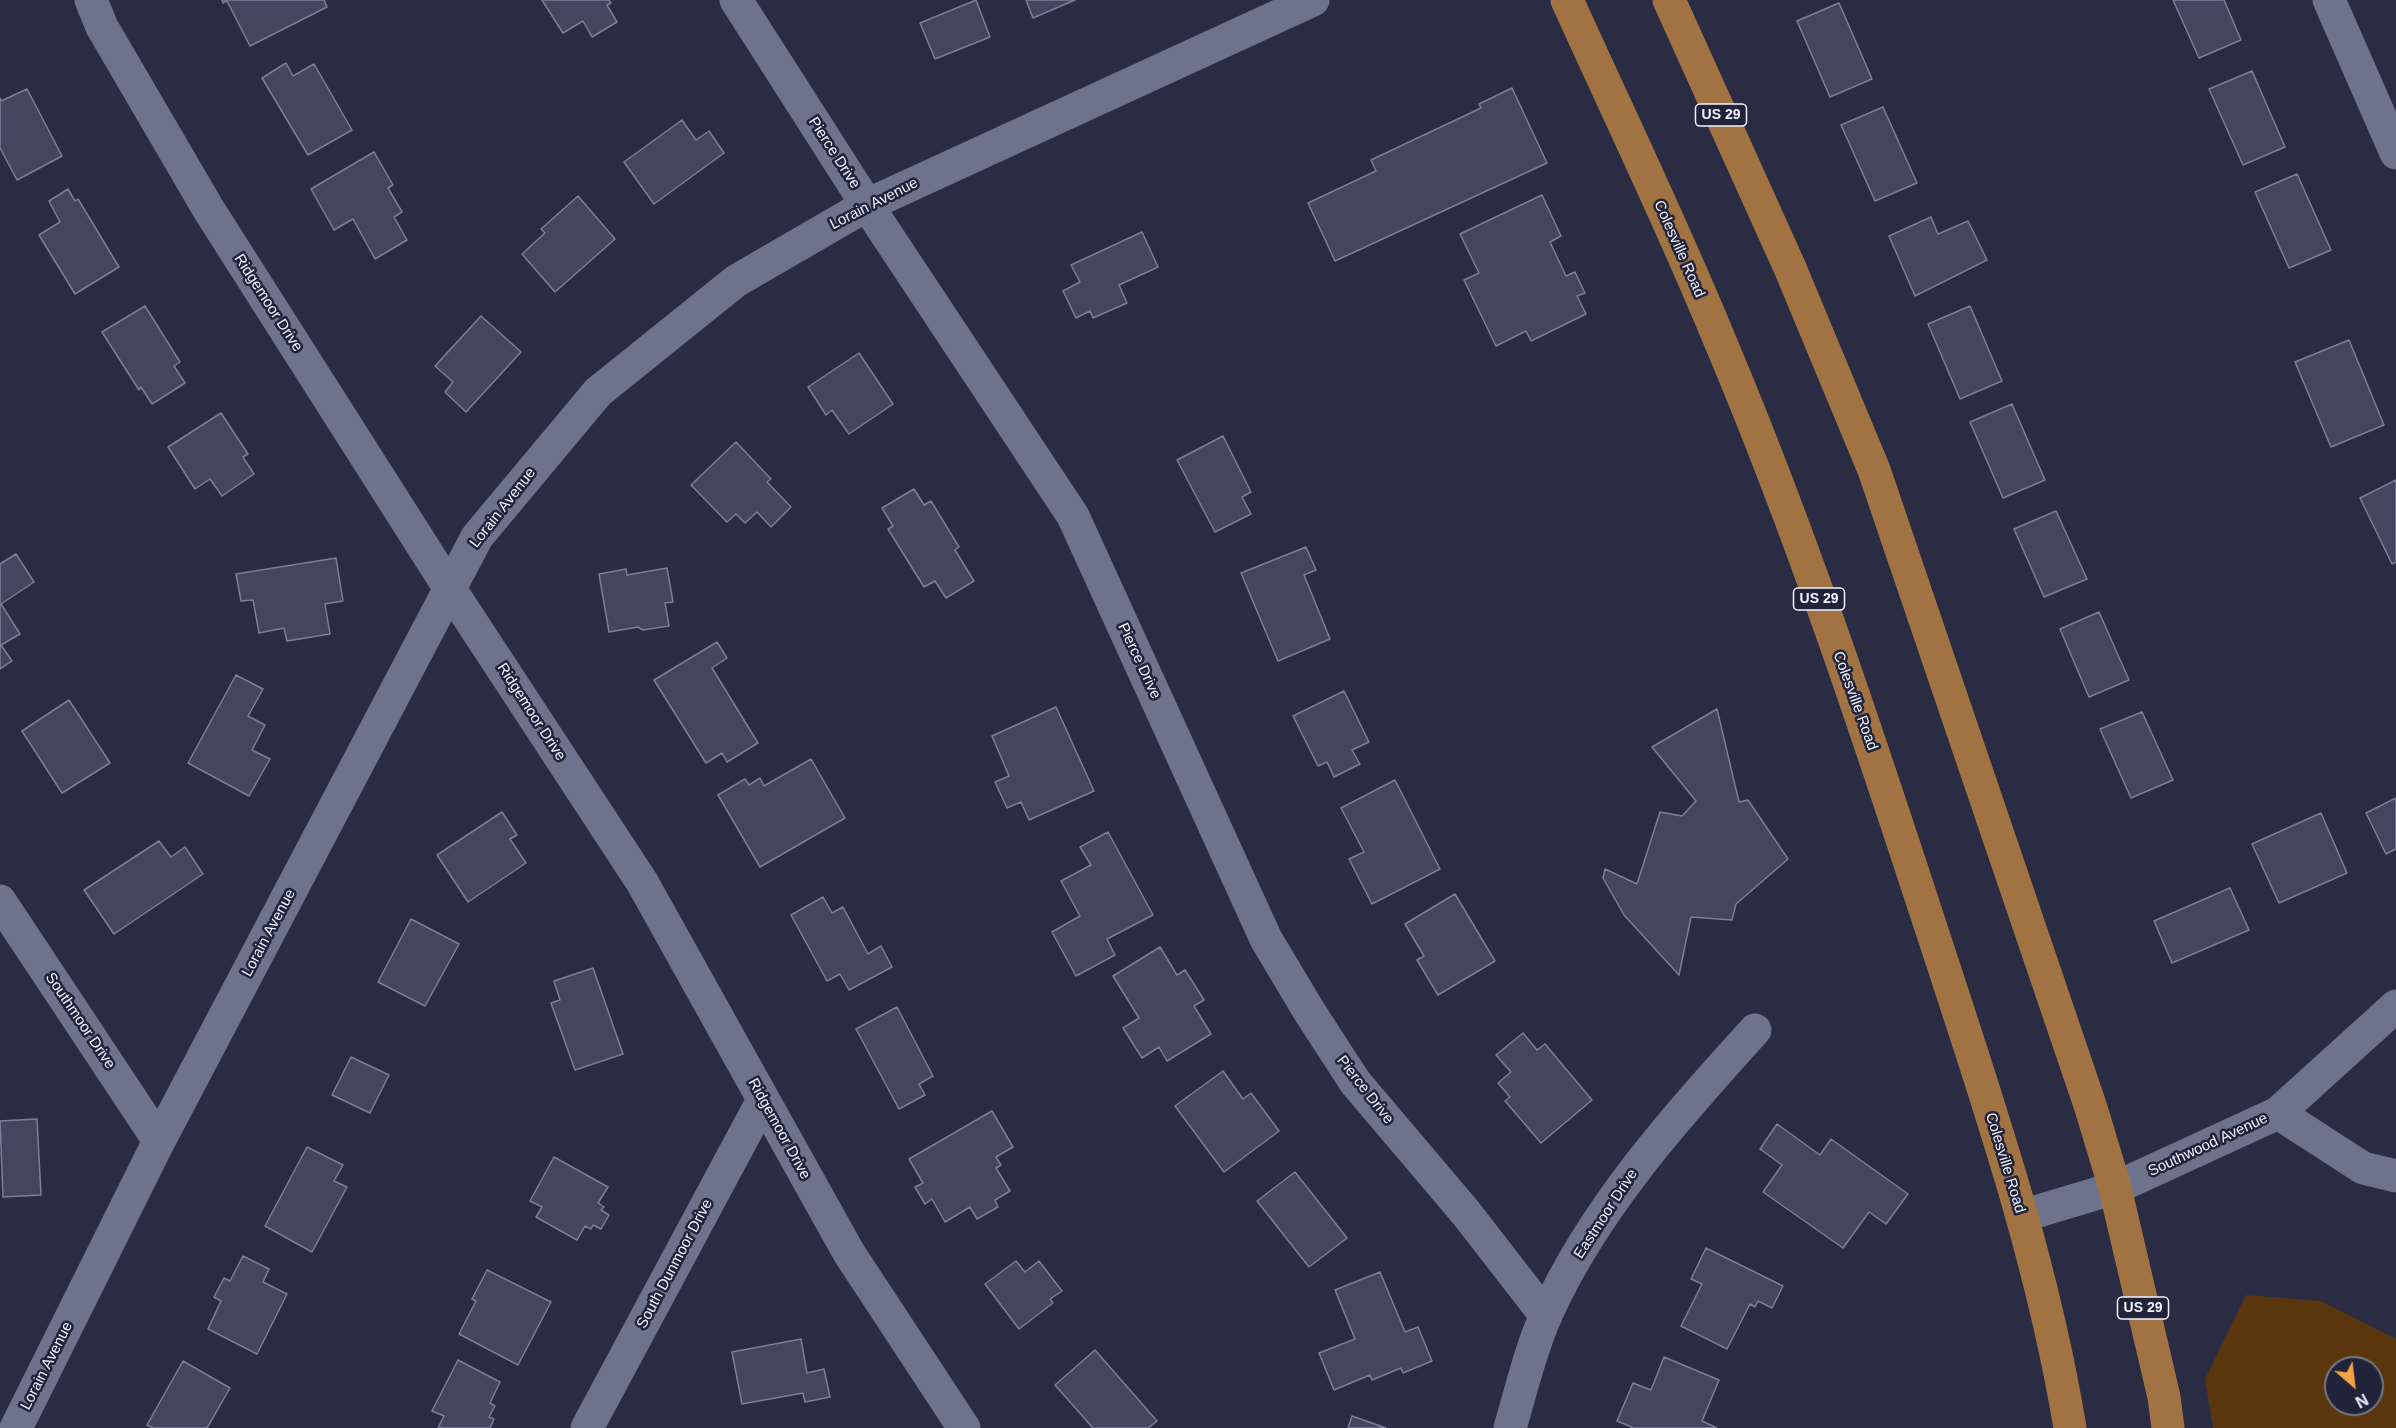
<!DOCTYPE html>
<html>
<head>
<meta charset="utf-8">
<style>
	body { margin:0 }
	#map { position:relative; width:2396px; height:1428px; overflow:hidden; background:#292c43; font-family:Helvetica,sans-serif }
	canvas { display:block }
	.north { position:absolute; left:2324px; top:1356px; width:60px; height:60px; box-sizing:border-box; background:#202339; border:2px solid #747688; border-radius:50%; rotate:152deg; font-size:16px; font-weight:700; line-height:24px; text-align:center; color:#f1f3ff }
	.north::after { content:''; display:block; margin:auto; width:21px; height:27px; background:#f5a246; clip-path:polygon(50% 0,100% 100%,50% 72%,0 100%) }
</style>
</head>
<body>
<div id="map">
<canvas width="2396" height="1428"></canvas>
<div class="north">N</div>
</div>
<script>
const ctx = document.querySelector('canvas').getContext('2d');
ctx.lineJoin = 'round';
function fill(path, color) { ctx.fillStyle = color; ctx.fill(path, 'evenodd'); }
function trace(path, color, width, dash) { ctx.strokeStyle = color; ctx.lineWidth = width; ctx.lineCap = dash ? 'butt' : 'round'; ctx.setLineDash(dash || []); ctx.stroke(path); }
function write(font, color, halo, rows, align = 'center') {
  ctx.font = font + ' Helvetica,sans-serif'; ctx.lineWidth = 5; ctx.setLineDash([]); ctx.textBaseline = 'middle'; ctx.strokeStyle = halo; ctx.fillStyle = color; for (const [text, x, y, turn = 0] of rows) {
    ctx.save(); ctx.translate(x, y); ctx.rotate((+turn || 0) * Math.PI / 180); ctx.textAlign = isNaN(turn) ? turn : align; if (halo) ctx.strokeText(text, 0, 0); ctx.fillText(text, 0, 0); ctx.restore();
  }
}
fill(new Path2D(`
	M2246,1295L2321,1301L2396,1339V1428H2213L2205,1379ZM2336,1368H2372V1404H2336Z`), '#59360e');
const building = new Path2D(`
	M222,0H324L327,7L250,46L227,1L223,3Z
	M542,0H609L611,3L607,5L617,22L592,37L583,21L563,33Z
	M976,0L990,37L935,59L920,23Z
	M1026,0H1075L1033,18Z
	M2173,0H2224L2241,40L2199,58Z
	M1839,3L1872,79L1830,97L1797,21Z
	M286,63L293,76L314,64L352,130L308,155L262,78Z
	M2252,71L2285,147L2243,165L2209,89Z
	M1512,88L1547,163L1335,261L1308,203L1376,171L1371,160L1481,108L1479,104Z
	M27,89L62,156L17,180L0,148V98L1,101Z
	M1883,107L1917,183L1875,201L1841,125Z
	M682,120L696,140L709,131L724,153L654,204L624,162Z
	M374,152L393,185L388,188L402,212L394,217L407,240L375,259L353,219L334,230L311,189Z
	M2297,174L2331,250L2289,268L2255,192Z
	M68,189L75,201L78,199L119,267L75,294L39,235L60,222L49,201Z
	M1542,195L1561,236L1550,242L1566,276L1575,272L1585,293L1577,296L1586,314L1531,341L1526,331L1496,346L1464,280L1479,273L1460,234Z
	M578,196L615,239L555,292L522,254L545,233L541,229Z
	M1931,217L1938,234L1968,221L1987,260L1915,296L1889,236Z
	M1142,232L1158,267L1119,285L1127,303L1093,318L1090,311L1076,318L1063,291L1080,282L1071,265Z
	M145,306L180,362L174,366L185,383L152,404L141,387L139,390L102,332Z
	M1970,306L2002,381L1960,399L1928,324Z
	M481,316L521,352L466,412L445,392L453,382L435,366Z
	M2349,340L2384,425L2331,447L2295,362Z
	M859,353L893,404L849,434L832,410L826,415L808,387Z
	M2012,404L2045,480L2003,498L1970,422Z
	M221,413L248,454L243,457L254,474L222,496L210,479L195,489L168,447Z
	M1223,436L1251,492L1242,497L1251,514L1215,532L1177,460Z
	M736,442L771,479L767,482L791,507L771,527L757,512L745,523L736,514L727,522L691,485Z
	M2396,480V562L2392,564L2360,498Z
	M914,489L924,505L931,501L959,547L955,550L974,581L946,598L935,581L924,587L888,529L893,526L882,508Z
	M2056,511L2087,579L2044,597L2014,529Z
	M1306,547L1316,570L1304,575L1330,639L1278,661L1241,573Z
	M16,554L34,582L1,604L20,634L1,645L12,661L0,669V564Z
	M336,558L343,601L325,604L330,634L287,641L284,628L259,633L253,600L241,601L236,574Z
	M667,568L673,602L665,603L669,626L643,630L638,627L609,632L599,574L626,569L627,575Z
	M2099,612L2129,680L2089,697L2060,629Z
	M717,642L727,658L712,668L758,743L727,762L722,753L706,763L654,680Z
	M236,675L263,689L248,716L265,725L252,750L270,759L249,796L188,763Z
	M1344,691L1369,742L1352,750L1360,764L1334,777L1327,762L1318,766L1293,716Z
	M69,700L110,763L62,793L22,731Z
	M1056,707L1094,791L1029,820L1021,802L1007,808L995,782L1009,776L992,736Z
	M1717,709L1739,802L1748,800L1788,859L1736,904L1732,920L1691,917L1679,975L1624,915L1603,878L1605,869L1637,884L1660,812L1682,816L1696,801L1652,747Z
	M2142,712L2173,780L2131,798L2100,729Z
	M811,759L845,818L760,867L718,795L745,779L749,785L760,778L764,786Z
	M1395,780L1440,869L1372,904L1349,859L1364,852L1341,808Z
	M2396,798V849L2386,854L2366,813Z
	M502,812L517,835L510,839L526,863L468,902L437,855Z
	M2321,813L2347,873L2279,903L2252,844Z
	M1108,832L1153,915L1107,939L1115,955L1076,976L1052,932L1080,916L1061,881L1091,865L1080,847Z
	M159,841L171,857L185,847L203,874L114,934L84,890Z
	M2230,888L2249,930L2172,963L2154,921Z
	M1455,894L1495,961L1438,995L1417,960L1424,956L1405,924Z
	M823,897L832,913L843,907L868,954L881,946L892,967L849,990L840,974L827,981L791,915Z
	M411,919L459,944L425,1006L378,982Z
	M1160,947L1177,975L1185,970L1204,1000L1194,1006L1211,1034L1167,1061L1159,1047L1142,1058L1123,1028L1139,1018L1113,976Z
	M593,968L623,1054L575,1070L551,1003L560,1000L554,981Z
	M897,1007L933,1076L919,1084L925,1095L899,1109L856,1029Z
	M1523,1033L1537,1050L1545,1044L1592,1100L1541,1143L1505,1101L1510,1097L1498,1083L1511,1072L1496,1055Z
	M351,1057L389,1075L370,1113L332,1095Z
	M1223,1071L1243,1099L1251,1093L1279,1131L1224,1172L1175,1106Z
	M992,1111L1013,1147L996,1157L1001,1165L996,1168L1010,1191L995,1200L998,1207L977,1219L970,1207L945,1222L932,1199L925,1204L915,1187L923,1183L909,1159Z
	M37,1119L41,1195L3,1197L0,1121Z
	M1777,1124L1820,1155L1831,1139L1908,1194L1886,1224L1869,1212L1843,1248L1763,1192L1782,1165L1760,1149Z
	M307,1147L343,1165L334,1181L347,1187L312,1252L265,1226Z
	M554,1157L608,1187L598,1203L604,1207L601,1210L609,1215L601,1229L593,1225L591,1229L585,1226L577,1240L536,1217L542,1207L530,1201Z
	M1295,1172L1347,1238L1309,1267L1257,1201Z
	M1706,1248L1783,1286L1772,1308L1758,1301L1755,1307L1750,1304L1727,1349L1681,1326L1702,1284L1691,1279Z
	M243,1256L269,1269L263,1282L287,1294L257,1354L208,1329L221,1301L214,1297L224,1278L230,1281Z
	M1016,1261L1025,1272L1039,1261L1062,1291L1050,1299L1053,1303L1019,1329L985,1284Z
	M487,1270L551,1302L518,1365L459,1334L476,1301L472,1299Z
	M1380,1272L1405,1332L1418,1327L1432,1361L1403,1373L1401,1368L1372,1380L1370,1375L1334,1390L1319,1353L1355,1339L1335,1290Z
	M801,1339L807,1373L824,1369L830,1397L805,1402L803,1393L742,1404L732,1352Z
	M1095,1350L1157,1421L1148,1428H1093L1055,1385Z
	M1664,1357L1719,1380L1702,1421L1717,1428H1634L1617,1421L1633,1383L1651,1390Z
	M458,1360L500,1382L490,1403L495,1406L489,1417L494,1419L490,1428H438L444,1416L432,1411Z
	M183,1361L230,1388L207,1428H153L147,1425Z
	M1352,1416L1386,1428H1348Z`);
fill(building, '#42465e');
trace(building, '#7b7f9a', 1.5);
trace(new Path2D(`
	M91,0L102,27L209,210L450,589L642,882L849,1253L964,1428
	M736,0L867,205L1073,516L1266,939L1309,1011L1355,1082L1466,1213L1546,1316
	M2329,0L2396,153
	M0,901L159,1141
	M2278,1113L2363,1168L2396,1176
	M2022,1216L2115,1188L2278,1113L2396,1006
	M16,1428L159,1141L477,537L598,392L736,281L867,205L1313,0
	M587,1428L763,1100
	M1510,1428C1521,1391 1530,1351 1546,1315C1594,1208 1677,1116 1755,1030`), '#6e738d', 33);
trace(new Path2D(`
	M1567,0C1618,113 1673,226 1720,341C1803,537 1870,741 1936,943C1988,1102 2043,1263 2070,1428
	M1669,0L1790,268L1874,470L2091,1108L2115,1188L2164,1397L2168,1428`), '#a27342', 33);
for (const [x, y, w] of [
	[1721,115,51],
	[1819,599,51],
	[2143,1308,51]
]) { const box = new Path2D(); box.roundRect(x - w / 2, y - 11, w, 22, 4.5); ctx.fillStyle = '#202339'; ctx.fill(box); trace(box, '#f1f3ff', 1.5); }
write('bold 14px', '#f1f3ff', null, [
	["US 29",1721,115],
	["US 29",1819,599],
	["US 29",2143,1308]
]);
write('15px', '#f1f3ff', '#202339', [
	["Pierce Drive",834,153,57],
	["Lorain Avenue",874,204,-27],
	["Colesville Road",1679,249,66],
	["Ridgemoor Drive",268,303,57],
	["Lorain Avenue",503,508,-52],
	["Pierce Drive",1139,661,65],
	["Colesville Road",1855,701,70],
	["Ridgemoor Drive",531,712,57],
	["Lorain Avenue",269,933,-62],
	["Southmoor Drive",80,1021,56],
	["Pierce Drive",1365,1090,52],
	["Ridgemoor Drive",779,1129,61],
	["Southwood Avenue",2208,1145,-25],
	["Colesville Road",2005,1163,73],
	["Eastmoor Drive",1606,1214,-57],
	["South Dunmoor Drive",675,1264,-62],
	["Lorain Avenue",47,1366,-63]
]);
</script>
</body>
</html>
